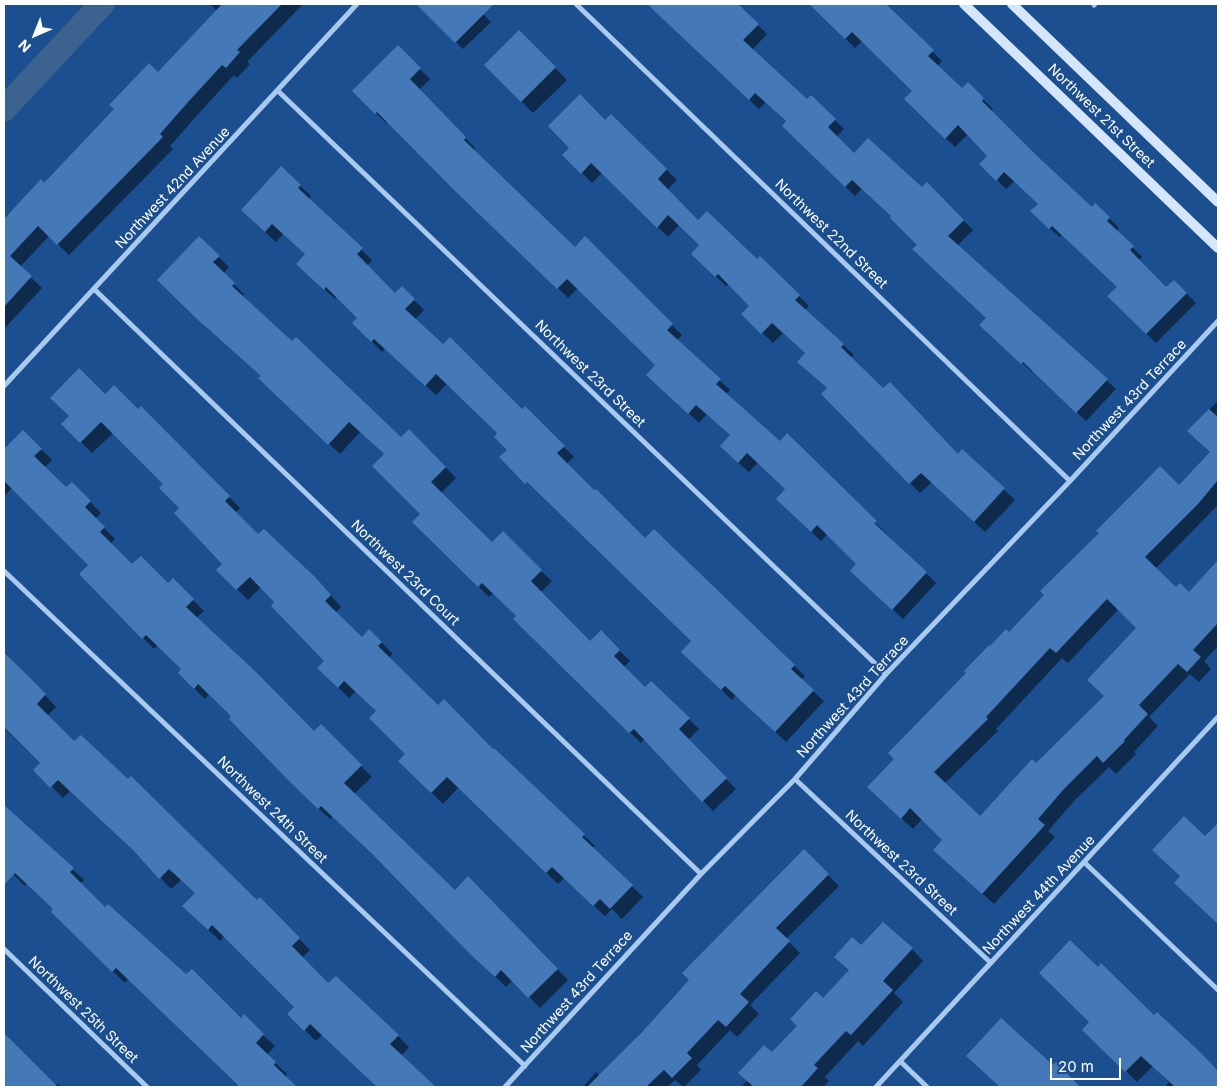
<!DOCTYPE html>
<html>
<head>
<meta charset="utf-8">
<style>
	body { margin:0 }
	#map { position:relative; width:1222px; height:1091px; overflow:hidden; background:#1b4f8f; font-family:Inter,sans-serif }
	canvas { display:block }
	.frame { position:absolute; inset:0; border:5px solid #fff; pointer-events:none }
	.north { position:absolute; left:10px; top:10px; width:50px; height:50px; -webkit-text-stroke:4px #1b4f8f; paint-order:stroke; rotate:224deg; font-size:14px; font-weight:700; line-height:20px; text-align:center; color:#fff }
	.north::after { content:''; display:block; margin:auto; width:18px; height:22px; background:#fff; clip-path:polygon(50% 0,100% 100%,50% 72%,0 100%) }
	.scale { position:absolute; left:1050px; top:1058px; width:71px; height:22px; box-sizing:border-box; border:2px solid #fff; border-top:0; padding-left:6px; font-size:15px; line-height:18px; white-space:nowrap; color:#fff; -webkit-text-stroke:4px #1b4f8f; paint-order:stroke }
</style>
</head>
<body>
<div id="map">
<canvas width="1222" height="1091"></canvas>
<div class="frame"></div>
<div class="north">N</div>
<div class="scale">20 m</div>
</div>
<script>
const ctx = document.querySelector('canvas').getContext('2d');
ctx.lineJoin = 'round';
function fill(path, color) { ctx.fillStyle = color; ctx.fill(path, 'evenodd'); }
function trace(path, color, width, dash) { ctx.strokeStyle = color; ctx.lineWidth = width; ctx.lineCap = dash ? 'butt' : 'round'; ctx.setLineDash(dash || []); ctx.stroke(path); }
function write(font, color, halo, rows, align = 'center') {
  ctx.font = font + ' Inter,sans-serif'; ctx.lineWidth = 4; ctx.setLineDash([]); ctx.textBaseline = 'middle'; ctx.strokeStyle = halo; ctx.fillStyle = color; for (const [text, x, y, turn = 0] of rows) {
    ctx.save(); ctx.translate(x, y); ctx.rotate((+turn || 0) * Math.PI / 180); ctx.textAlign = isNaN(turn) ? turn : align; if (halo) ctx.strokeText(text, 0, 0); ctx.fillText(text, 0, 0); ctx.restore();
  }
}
fill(new Path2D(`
	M210,4H303L247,62L250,64L237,78L234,75L200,112L170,146L173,149L69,255L49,236L20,267L42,288L4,329V219L41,181L44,184L158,74L217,11Z
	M420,4H473L491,22L463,49Z
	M649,4H691L699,11L707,4L718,15L729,4H736L767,34L752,50L807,101L811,97L844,129L836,137L854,155L922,189L927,184L973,230L957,246L1116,389L1086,421L1033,370L1032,372L990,334L987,318L893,217L862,188L855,196L783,126L787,122L766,102L759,109Z
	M811,4H884L942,61L937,66L962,90L968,84L993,109L991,111L1036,157L1092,208L1095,205L1119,228L1116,231L1142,257L1138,261L1166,289L1174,281L1196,303L1156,343L1109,296L1118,287L1062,235L1060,237L1041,221L1039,204L1015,181L1006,189L981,164L989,156L968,134L955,147L906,99L913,91L862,41L855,48Z
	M519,32L567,80L533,113L486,65Z
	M398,47L430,79L419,90L475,148L473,150L575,248L585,238L682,335L677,340L730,390L726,394L780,443L787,435L936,583L903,619L862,581L858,564L828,534L821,541L778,499L787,489L758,462L749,472L731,456V436L707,414L699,423L658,385L657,365L578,288L568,298L388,121L386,123L354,91Z
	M611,115L677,180L667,190L699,221L757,260L760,258L809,306L805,310L854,355L851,358L883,390L959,456L963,451L1015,500L985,532L932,482L920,493L823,394L828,389L809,372L806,354L783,333L773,343L743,314L751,306L729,284L726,286L703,264L701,246L679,225L668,237L602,173L592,183L564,155Z
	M281,168L311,196L308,199L372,260L367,266L395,295L402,288L424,310L414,320L522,411L525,408L574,457L566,464L645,540L654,530L805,676L801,680L824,701L786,742L736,695L732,700L693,663L692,641L501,457L508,450L499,434L448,383L436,395L385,348L382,352L354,323L359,318L337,297L335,299L308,274L307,255L284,233L276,242L253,221Z
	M199,238L229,267L223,274L244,294L242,297L401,439L420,441L456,478L440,494L492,544L541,571L552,581L540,593L590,643L601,632L630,661L623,668L645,689L689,719L699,729L688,740L736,789L713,811L645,739L641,743L525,630L517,617L493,593L489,597L414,522L422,514L385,455L360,432L340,454L270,389L262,376L210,331L158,280Z
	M105,396L138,411L141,408L240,508L235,513L258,536L327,591L341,607L335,613L362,639L370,631L393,654L388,658L438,707L493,751L595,846L592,848L643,897L622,919L612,909L605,916L564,878L558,884L459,787L443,804L400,761L406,754L377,712L356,691L349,698L319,668L326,661L261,587L248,600L218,570L224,564L165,484L113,433L92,453L63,424Z
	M1218,401V505L1155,569L1176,589L1190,594L1218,562V646L1204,661L1211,669L1199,682L1190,674L1149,717L1158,726L1134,752L1136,754L1116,774L1109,767L1075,800L1048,831L1055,837L994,904L946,861L944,840L922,819L913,829L880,799L1009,634L1179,487L1211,453L1189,431ZM1119,609L1138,628L1106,696L980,818L944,784L998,731L996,729L1062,658L1068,663Z
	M23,431L52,460L44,468L66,489L72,483L101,513L95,519L115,539L110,544L132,566L168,585L173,580L204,611L196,618L314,733L321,726L372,777L354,794L455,892L468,878L568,980L540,1008L513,980L506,987L333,816L330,819L302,793L233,717L209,694L205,699L190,684L183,669L158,645L154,649L80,574L89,565L12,488L4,496V450Z
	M4,651L56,707L47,716L74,743L257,902L260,899L310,950L302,958L328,985L398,1036L409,1047L401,1056L434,1087H378L323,1034L316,1041L289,1014L296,1007L224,936L220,941L195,917L196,893L181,880L171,889L140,856L70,791L63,798L35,770L41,764L4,728Z
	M4,806L84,880L80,884L105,909L186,976L263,1035L275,1046L267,1055L287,1074L285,1077L295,1087H242L128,979L125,983L52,912L55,909L27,883L25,886L4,865Z
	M1212,830L1218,836V923L1186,893L1205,838Z
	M804,851L839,886L786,939L800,953L750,1005L759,1014L737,1037L730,1030L697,1065L701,1070L684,1087L675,1080L667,1087H583L596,1072L600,1076L691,980Z
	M861,947L912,949L923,961L894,993L903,1002L863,1046L858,1041L825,1077L829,1081L823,1087H741L850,971Z
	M1098,969L1154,1017L1157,1013L1218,1071V1087H1165L1169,1082L1153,1066L1137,1082L1084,1030L1091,1022Z
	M4,1036L55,1086L58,1084L62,1087H4Z
	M968,1056L1053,1067L1056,1064L1079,1087H1000Z`), '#0007');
trace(new Path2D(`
	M4,109L102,4`), '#3c6290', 25);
fill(new Path2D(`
	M222,4H282L237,50L240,52L226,68L222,65L189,101L160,134L163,137L57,245L38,226L10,256L32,276L4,307V219L41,179L44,183L114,109L109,105L149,63L158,72Z
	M416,4H494L455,43Z
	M647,4H738L759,24L743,40L807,99L811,95L836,119L828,127L854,153L868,138L922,187L927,182L964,220L948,236L1108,379L1076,413L1023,362L1021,364L979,325L986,318L912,249L917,245L890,218L891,216L852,180L845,187L782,126L786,121L755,93L749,100Z
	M809,4H886L934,50L928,56L962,88L968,82L984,98L982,101L1036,155L1092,207L1095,203L1110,217L1107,221L1134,246L1130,250L1166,287L1174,280L1187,293L1146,334L1107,296L1117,287L1052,226L1049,229L1030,211L1038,204L1004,172L996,181L979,164L987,156L958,125L945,139L904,99L912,91L852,32L845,39Z
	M519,30L556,67L521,102L484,65Z
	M398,45L421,68L410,79L466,137L464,140L575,247L585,236L673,324L667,330L721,379L716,384L780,441L787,433L877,521L874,523L927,572L892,610L850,571L856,564L817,525L811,532L776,499L785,489L747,453L738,463L720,446L730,435L696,405L688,414L646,375L655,365L567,279L557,289L455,191L377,112L375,114L352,91Z
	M580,94L605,120L611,114L667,169L658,179L698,220L707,211L757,259L760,256L800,295L795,300L844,344L841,347L883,388L890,382L958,454L962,449L1005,488L974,522L921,473L909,484L821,394L827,388L797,362L805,353L772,323L761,334L741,314L749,306L718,274L715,277L691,254L699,245L668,215L657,228L591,163L581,174L562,155L569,148L548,126Z
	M281,166L301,185L298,188L363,248L357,254L395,293L402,286L415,299L405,309L443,344L450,337L522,409L525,406L565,446L557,453L594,490L596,489L645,538L654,529L795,665L791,669L814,690L775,732L725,686L721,690L681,652L691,641L527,482L525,484L499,457L507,450L494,437L497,433L436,374L425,386L374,339L371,342L352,323L357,318L326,287L324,290L296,264L305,254L272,224L265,232L241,210Z
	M199,236L220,256L213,262L235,283L232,286L292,341L296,337L401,437L409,429L446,467L431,482L492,542L503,531L542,570L531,581L590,641L601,630L620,650L614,656L645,687L651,681L690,718L679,729L727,778L702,802L634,729L629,733L513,619L516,616L482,583L478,587L412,522L420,514L372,466L384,454L349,422L328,445L258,378L261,376L198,320L157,280Z
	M79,368L105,394L114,385L138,409L141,406L230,496L225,501L258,534L264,529L316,578L331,595L325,601L362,637L369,629L382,642L378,646L438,705L444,699L493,749L494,748L585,834L582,837L633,885L610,909L600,899L593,906L552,867L546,873L447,777L431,793L398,761L405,754L369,718L376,711L344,681L338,688L317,668L324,661L271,606L274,602L250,577L236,590L216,570L222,564L174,513L179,508L159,488L163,484L101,422L80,443L61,424L69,416L50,398Z
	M1209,409L1218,417V480L1198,504L1145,557L1176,587L1180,583L1189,592L1218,560V623L1193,650L1201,657L1187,672L1178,664L1139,705L1148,714L1124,740L1125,741L1103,763L1097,756L1064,789L1038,819L1045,825L982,894L933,850L942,840L910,808L901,819L867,787L894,759L888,753L966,673L964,671L989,645L990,646L1006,629L1009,632L1044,595L1040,591L1099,533L1096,531L1160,466L1179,485L1210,452L1187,431ZM1107,599L1136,628L1087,680L1104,696L1036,763L1032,759L980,816L934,772L988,719L986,717L1050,648L1056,653Z
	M23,430L42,449L34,456L66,487L72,482L91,501L85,507L105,527L100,532L132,564L141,556L168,583L173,578L194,599L186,607L256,672L314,731L321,724L362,765L344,783L455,890L468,876L558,969L528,998L501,970L495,977L471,955L371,853L321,806L318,809L290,782L229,719L231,716L198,684L194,689L178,673L181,669L146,635L142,639L79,574L88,565L4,481V449Z
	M4,652L46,694L37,704L74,741L81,735L128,779L131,776L257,900L260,897L300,938L292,946L328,983L336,976L399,1035L390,1044L436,1087H377L310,1024L304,1031L287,1014L294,1007L212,925L208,930L182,906L195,893L169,869L159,879L134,851L58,780L50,788L33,770L40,763L4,727Z
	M4,805L74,868L70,872L105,907L108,904L186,974L192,969L241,1018L244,1014L264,1034L256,1043L276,1062L274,1065L297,1087H240L116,968L112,972L51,912L53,909L15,873L4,885Z
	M1184,816L1205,836L1218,823V924L1174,883L1180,876L1152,850Z
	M804,849L829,874L776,928L790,941L740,994L749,1002L726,1027L718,1020L687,1053L692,1058L672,1078L664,1070L646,1087H587L642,1032L689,980L682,973Z
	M883,922L913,948L883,981L893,990L851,1035L846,1031L814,1065L818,1068L801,1087H754L738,1073L764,1045L772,1052L797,1026L790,1019L816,991L823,998L849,970L834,957L852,937L861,945Z
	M1070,940L1098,967L1101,963L1154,1015L1157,1012L1201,1053L1218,1071V1087H1175L1141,1056L1125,1072L1082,1030L1089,1022L1039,973Z
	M1001,1018L1053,1065L1056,1062L1080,1087H1000L966,1056Z
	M4,1033L58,1087H4Z`), '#4478b7');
trace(new Path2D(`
	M576,4L1070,481
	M1094,5L1095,4
	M278,91L886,674
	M94,289L701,874
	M4,386L357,4
	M4,571L525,1066
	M795,779L991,963
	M1085,863L1218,990
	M4,949L147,1087
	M900,1061L927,1087
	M505,1087L701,874L795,779L886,674L1070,481L1218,321
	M876,1087L1218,717`), '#a9c9ee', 5);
trace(new Path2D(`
	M964,4L1218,248
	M1012,4L1218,202`), '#d6e6fa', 10);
write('14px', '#fff', '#1b4f8f', [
	["Northwest 21st Street",1101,116,44],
	["Northwest 42nd Avenue",173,188,-47],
	["Northwest 22nd Street",831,234,44],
	["Northwest 23rd Street",590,374,44],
	["Northwest 43rd Terrace",1130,400,-47],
	["Northwest 23rd Court",405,573,44],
	["Northwest 43rd Terrace",853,697,-48],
	["Northwest 24th Street",272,810,44],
	["Northwest 23rd Street",901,863,43],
	["Northwest 44th Avenue",1039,895,-47],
	["Northwest 43rd Terrace",577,992,-48],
	["Northwest 25th Street",83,1010,44]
]);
</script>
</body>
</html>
